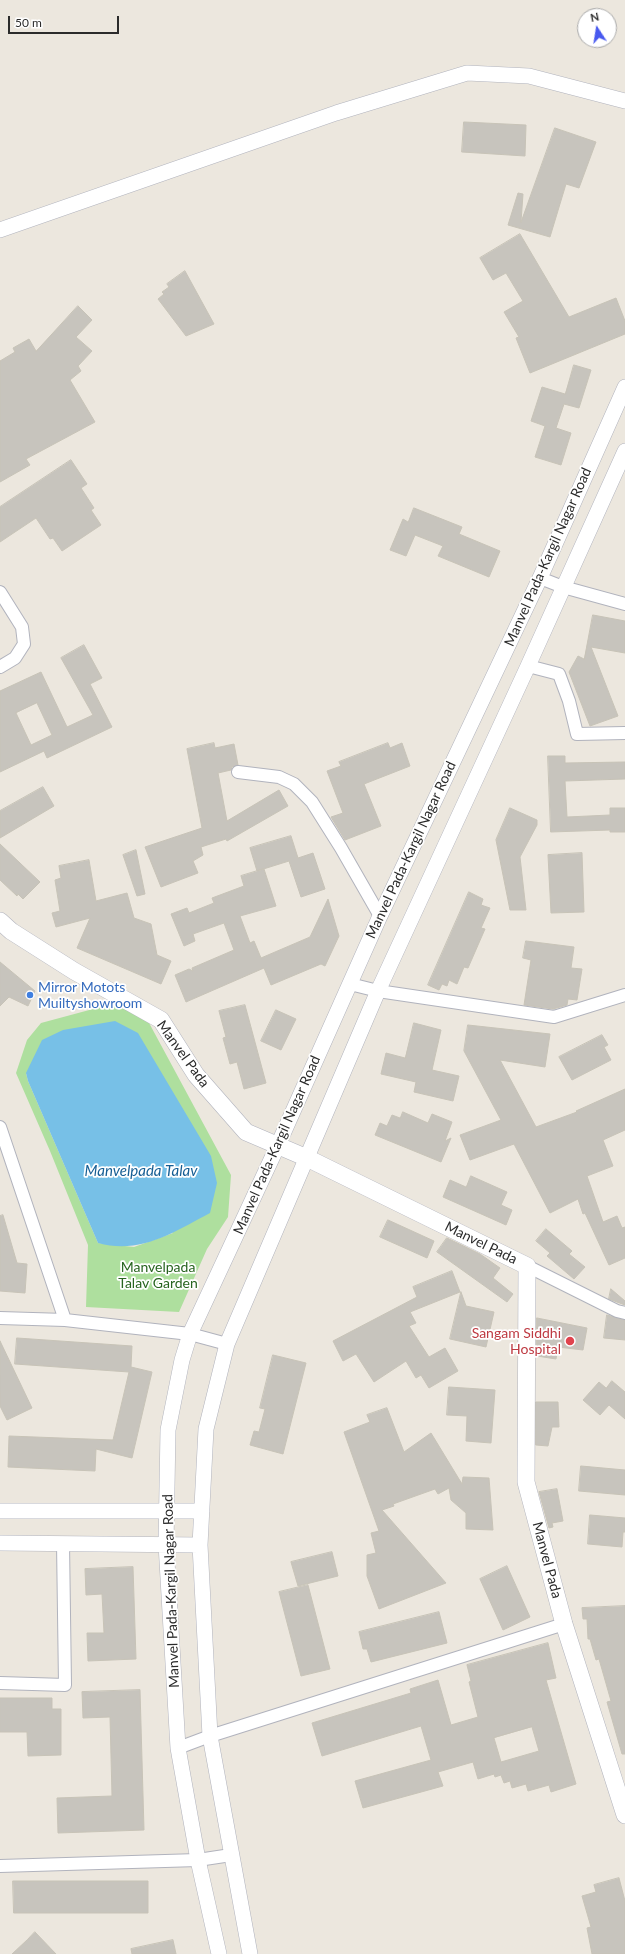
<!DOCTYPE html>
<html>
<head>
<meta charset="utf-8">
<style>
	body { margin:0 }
	#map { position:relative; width:625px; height:1954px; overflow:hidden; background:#ece7de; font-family:Lato,sans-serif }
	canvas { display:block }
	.north { position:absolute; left:577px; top:8px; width:40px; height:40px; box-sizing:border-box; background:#fff; border:1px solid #aaa; border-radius:50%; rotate:348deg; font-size:11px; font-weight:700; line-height:16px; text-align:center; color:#2b2b2b }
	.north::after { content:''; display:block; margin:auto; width:14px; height:18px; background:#4859ef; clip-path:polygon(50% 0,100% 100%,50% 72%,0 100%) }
	.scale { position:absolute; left:8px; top:16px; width:111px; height:18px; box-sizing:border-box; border:2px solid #2b2b2b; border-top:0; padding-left:5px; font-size:12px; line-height:14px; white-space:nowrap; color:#2b2b2b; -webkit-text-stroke:3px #fff; paint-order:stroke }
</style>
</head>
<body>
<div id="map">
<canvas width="625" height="1954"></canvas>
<div class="north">N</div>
<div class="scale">50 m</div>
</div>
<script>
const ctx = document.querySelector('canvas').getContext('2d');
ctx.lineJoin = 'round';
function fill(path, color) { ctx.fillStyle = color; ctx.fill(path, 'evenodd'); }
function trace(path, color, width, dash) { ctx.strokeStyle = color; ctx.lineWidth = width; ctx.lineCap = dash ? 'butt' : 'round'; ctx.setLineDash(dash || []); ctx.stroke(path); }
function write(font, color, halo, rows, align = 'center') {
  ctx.font = font + ' Lato,sans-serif'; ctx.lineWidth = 3.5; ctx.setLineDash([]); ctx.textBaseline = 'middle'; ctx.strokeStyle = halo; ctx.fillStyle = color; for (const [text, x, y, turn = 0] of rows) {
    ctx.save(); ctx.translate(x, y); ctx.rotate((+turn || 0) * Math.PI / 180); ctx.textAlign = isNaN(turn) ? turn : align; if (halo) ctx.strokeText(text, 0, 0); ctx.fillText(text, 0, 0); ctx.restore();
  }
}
fill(new Path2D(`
	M119,1002L148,1021L231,1175L228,1217L207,1249L179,1312L86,1307L88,1245L50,1151L16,1073L27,1040L41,1023ZM26,1073L173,1233L134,1247L98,1243L28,1081Z`), '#aedf9e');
fill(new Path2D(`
	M115,1021L138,1033L211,1156L217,1183L210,1213C174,1232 140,1255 98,1243L28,1081L26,1073L42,1040L63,1030Z`), '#77c0e7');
const building = new Path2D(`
	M464,122L526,125L525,156L462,152Z
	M555,128L596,142L579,188L566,184L550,237L508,225L518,193L523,194L521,222Z
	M520,234L569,317L616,298L625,321V334L530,373L516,338L519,337L504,312L523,301L506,273L493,280L480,258Z
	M185,271L214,324L186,336L158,299L164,294L162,292L169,287L167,284Z
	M78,306L92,320L76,337L92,351L78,366L81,371L70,380L95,422L26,459L30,465L0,482V361L15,352L13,348L29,339L36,351Z
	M574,365L591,370L579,408L564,404L556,428L571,433L561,465L535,457L545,426L531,421L542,387L565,394Z
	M71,460L87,484L81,488L94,508L91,510L101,525L62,551L53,538L50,539L36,518L0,542V507Z
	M414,508L462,527L459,534L500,551L489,577L438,556L443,546L415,535L406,556L390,550L403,519L408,522Z
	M593,615L625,621V653L591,647L618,716L590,726L569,672L578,656L584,659Z
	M84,645L102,678L90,684L112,727L47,758L44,751L0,772V691L41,672L67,727L93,715L61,658ZM37,703L52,735L31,745L16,713Z
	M214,743L215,748L234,744L238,765L232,767L231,770L218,773L227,821L279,790L288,806L227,841L226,839L201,847L203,855L193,861L198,873L161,887L145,847L202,828L187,749Z
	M388,743L390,748L402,743L410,766L364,784L381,826L345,840L331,817L343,813L327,771L341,766L339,762Z
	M548,756H565V763L625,762V779L565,781L567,817L610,815V808H625V832H610V830L551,832Z
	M43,787L54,806L0,838V811Z
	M510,808L537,820V825L520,857L526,910H510L496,840Z
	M291,836L298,858L313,853L325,889L301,897L289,861L257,871L250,848Z
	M0,844L40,882L23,899L18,894L17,896L0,880Z
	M136,850L145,894L137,896L123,855Z
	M582,853L584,912L551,913L548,855Z
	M89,860L96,901L127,893L134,918L151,924L157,955L171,961L161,984L77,948L90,918L56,927L52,913L60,911L55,880L61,878L59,866Z
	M264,869L276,906L240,916L250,943L254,941L261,958L310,937L328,899L339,936L325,966L321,964L271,985L264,968L186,1002L175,975L189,969L193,971L192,968L234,950L224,923L193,934L195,941L184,946L171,914L187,908L189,913L214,903L212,898L244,886L241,876Z
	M469,892L483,899L481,905L490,908L481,928L485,929L468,968L464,967L457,984L449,980L447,986L442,984L439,990L428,985Z
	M526,941L574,947L571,968L582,969L577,1000L568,999L567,1005L553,1009L524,1005L531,960L523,958Z
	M0,962L35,991L28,1006L9,997L0,1006Z
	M245,1005L266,1083L244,1089L237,1062L230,1064L223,1038L226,1037L219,1011Z
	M276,1010L296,1019L281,1050L261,1041Z
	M414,1023L441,1030L432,1070L459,1076L453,1101L414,1092L416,1082L381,1074L386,1053L405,1058Z
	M468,1025L550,1034L545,1067L500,1060L536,1127L577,1112L576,1111L625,1089V1130L603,1140L613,1166L587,1176L603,1222L617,1216L622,1228L625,1227V1258L609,1265L585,1213L583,1214L578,1199L550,1213L514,1144L470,1160L460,1135L501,1120L464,1051Z
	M602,1035L608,1045L604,1047L611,1060L572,1080L559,1057Z
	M403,1112L428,1123L432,1114L452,1122L445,1141L451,1138L441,1162L375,1135L380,1123L387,1126L392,1115L400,1118Z
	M471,1176L507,1192L501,1205L512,1210L506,1225L443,1197L450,1180L466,1187Z
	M3,1215L17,1263L27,1264L25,1293L0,1291V1216Z
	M388,1220L434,1241L427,1258L380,1237Z
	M546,1229L572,1251L569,1254L585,1267L574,1279L547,1256L550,1253L536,1241Z
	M447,1238L480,1254L500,1268L493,1278L513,1294L507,1302L437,1252Z
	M452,1271L460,1292L410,1312L416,1323L409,1326L429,1357L445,1348L458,1371L429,1388L421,1375L416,1378L406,1361L374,1382L356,1354L343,1361L333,1341L417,1297L413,1287Z
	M611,1289L625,1301V1305L609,1299Z
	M461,1292L466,1306L494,1312L486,1347L450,1339Z
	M607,1315L625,1320V1340L604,1338Z
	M537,1318L587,1328L583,1350L558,1347L556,1359L537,1356Z
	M17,1338L132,1346L131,1367L152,1372L132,1458L96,1449L95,1471L8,1467L9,1436L113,1440L129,1372L15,1364Z
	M0,1341L32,1408L7,1420L0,1406Z
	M273,1355L306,1363L283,1454L250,1445L254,1431L259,1432L265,1409L260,1408Z
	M612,1381L625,1392V1419L609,1405L600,1415L583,1400L599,1382L606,1388Z
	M449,1387L495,1390L491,1443L466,1441L467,1416L447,1415Z
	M536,1402H558L559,1427H552L548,1446L536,1445Z
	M387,1408L404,1452L431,1433L462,1484L463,1477L489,1478L493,1530L466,1529V1513L451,1500L449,1488L438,1494L435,1489L393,1504L394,1506L382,1510L446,1583L379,1609L367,1576V1555L376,1553L371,1533L379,1531L344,1432L370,1422L367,1415Z
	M581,1466L625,1470V1495L579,1491Z
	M557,1489L563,1521L552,1523L553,1527L549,1528L539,1492Z
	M590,1515L625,1518V1532H623L622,1547L588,1544Z
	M332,1552L338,1576L298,1586L291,1562Z
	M507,1566L530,1617L503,1630L480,1579Z
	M133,1567L136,1659L88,1661L87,1633H104L102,1594L86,1595L85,1569Z
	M308,1585L330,1669L301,1676L279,1592Z
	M625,1606V1754H622L607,1702L611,1701L599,1659L596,1660L590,1639H588L587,1619H583L582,1608Z
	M439,1612L447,1643L371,1662L367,1649H363L359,1632Z
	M548,1643L556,1678L546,1680L576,1784L551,1792L549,1785L528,1791L526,1784L512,1788L510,1781L504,1783L501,1775L495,1777L494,1774L478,1779L473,1762L438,1772L443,1786L363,1808L355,1781L431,1760L421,1726L322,1756L312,1723L411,1693L410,1689L438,1680L451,1725L478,1717L469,1682L471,1681L467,1665ZM532,1727L539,1751L501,1762L494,1738Z
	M140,1690L144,1830L58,1833L57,1798L112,1796L110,1717L83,1718L82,1692Z
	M0,1698H52V1709H61V1755L28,1756L27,1732H0Z
	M619,1878L625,1901V1954H592L587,1928L591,1927L582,1896L596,1892L594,1885Z
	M13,1881H148V1913H14Z
	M35,1932L56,1954H12L27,1940Z
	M173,1940L176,1954H132L131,1949Z`);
fill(building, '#c7c4bd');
trace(building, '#c7c3b7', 1);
const minor = new Path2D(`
	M540,578L563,587L625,604
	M0,592L22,627L24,644L15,658L0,667
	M528,666L559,674L569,701L577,734L625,733
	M238,772L279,777L294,784L312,802L341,848L380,916
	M350,984L378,991L554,1017L625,995
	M0,1127L65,1320
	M527,1266L617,1311L625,1313
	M0,1318L65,1320L190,1334L227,1344
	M0,1683L65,1685L63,1543
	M178,1748L210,1736L564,1624
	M0,1866L198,1860L231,1855`);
const tertiary = new Path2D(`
	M0,230L336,113L467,73L529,76L625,101
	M0,1511H202
	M0,1543L200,1545
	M219,1954L198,1860L178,1748L166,1544L168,1430L182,1360L190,1334L278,1145L380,916L540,578L625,387
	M250,1954L210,1736L200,1545L206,1429L227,1344L378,991L528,666L625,451`);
const secondary = new Path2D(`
	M0,921L11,931L74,971L161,1020L196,1075L246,1132L307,1158L527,1266L526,1482L564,1624L625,1815`);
trace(minor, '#b1b3bd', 14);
trace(tertiary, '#b1b3bd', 16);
trace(secondary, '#b1b3bd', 18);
trace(minor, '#fff', 12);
trace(tertiary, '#fff', 15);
trace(secondary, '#fff', 17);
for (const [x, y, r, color] of [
	[30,995,4,"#3f7fe0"],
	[570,1341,5,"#e0444e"]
]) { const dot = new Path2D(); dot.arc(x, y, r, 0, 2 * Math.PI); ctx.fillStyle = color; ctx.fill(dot); trace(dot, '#fff', 1.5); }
write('14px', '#2b2b2b', '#fff', [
	["Manvel Pada-Kargil Nagar Road",548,557,-66],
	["Manvel Pada-Kargil Nagar Road",411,850,-65],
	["Manvel Pada",183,1054,54],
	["Manvel Pada-Kargil Nagar Road",277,1145,-66],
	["Manvel Pada",481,1243,26],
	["Manvel Pada",547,1560,75],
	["Manvel Pada-Kargil Nagar Road",171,1591,-92]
]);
write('14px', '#366cbe', '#fff', [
	["Mirror Motots",38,987],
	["Muiltyshowroom",38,1003]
], 'left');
write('14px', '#27641f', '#fff', [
	["Manvelpada",158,1267],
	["Talav Garden",158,1283]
]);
write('14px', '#be3a42', '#fff', [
	["Sangam Siddhi",561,1333],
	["Hospital",561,1349]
], 'right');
write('italic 15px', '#165e94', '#fff', [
	["Manvelpada Talav",141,1171]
]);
</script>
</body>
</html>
